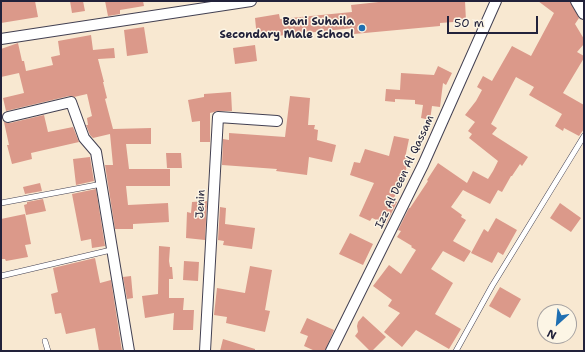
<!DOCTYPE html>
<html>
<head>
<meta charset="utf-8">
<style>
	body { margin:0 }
	#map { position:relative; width:585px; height:352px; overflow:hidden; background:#f8e8d1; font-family:"Shantell Sans",sans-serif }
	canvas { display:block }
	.frame { position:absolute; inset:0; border:2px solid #22223b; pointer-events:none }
	.north { position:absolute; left:537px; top:304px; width:40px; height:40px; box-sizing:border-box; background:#fcf5e5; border:1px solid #a5a1a1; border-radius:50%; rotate:207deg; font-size:11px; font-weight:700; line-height:16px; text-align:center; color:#22223b }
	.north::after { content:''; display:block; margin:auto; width:14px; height:18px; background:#1f6fb2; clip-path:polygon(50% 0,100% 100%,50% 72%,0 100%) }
	.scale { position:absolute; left:447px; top:16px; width:91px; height:18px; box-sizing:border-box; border:2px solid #22223b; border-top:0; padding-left:5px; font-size:12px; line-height:14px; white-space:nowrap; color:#22223b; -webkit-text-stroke:3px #fcf5e5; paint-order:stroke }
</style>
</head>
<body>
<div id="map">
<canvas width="585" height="352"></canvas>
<div class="frame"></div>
<div class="north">N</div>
<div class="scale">50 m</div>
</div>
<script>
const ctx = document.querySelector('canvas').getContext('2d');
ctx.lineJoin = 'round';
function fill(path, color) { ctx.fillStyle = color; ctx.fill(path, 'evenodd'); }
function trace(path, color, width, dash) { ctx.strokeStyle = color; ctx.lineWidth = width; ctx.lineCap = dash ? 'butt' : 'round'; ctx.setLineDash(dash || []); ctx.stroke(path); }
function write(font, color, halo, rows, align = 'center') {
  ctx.font = font + ' "Shantell Sans",sans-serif'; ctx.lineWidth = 3; ctx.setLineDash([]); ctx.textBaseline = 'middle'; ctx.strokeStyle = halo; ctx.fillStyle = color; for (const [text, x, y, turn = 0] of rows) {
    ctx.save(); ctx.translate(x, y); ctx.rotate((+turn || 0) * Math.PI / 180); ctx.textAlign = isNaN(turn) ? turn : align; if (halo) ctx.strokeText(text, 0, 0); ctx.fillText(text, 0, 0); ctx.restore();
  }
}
fill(new Path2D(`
	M1,1H35L38,17L1,23Z
	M70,1H83L85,11L72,13Z
	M105,1H143L144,6L120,10V14L108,16Z
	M388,1H465L466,21L440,23V26L354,34V28L257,38L255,18L279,14L280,19L352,12L351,5Z
	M538,1H570L579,18L575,24L584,39V44L577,52L584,56V58L563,93L584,105V129L579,136L564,128L563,131L555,126L562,114L529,95L534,87L516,77L491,124L497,128L492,134L528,157L522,166L520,164L512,176H511L502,192L498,190L490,204L463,190L451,207L462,215L461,217L466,220L453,241L471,251L464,262L443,251L431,269L453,283L435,314L461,329L449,349L416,330L402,347L384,332L400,313L388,306L392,300L373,286L389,265L401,274L416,250L411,247L412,246L397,237L401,231L398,230L409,208H410L428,181L427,180L438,163L467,183L473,171L488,179L493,171L498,161L469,138L472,134L468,131L475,122L465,115L476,101L482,90L477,87L483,76L492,81L512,46L531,56L554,13Z
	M144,27L148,53L127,56L124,30Z
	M91,35L93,50L114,48L115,58L98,59L104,82H103L107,98L105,99L113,129L151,128V144H126L129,169H170V186H126L128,205L168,203L169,222L133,224V229H115L105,165H113L110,134L93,138L90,135L86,125H88L87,118L92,116L87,94L74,97L69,96L6,111L3,98L24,93L19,73L1,77V49L18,43L22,61H24L26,71L53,65L51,57L60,55L58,41Z
	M255,45L257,61L235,64L233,48Z
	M438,66L452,73L446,85L443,83L440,107L432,106L430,120L421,118L423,105L415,104V100L395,99V102L385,101L386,89L400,90L401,73L434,75Z
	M231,92L232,111H218L210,113V142H200V121L192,122L188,100L204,97V94Z
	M290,96L310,98L308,125H315L314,129L318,130L317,140L336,145L332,162L309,157L307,175L276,171L277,169L222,165L223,139L229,140V133L285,137Z
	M44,115L48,132L73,127L79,142L31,153L32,159L12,164L7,145H9L4,122L10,123Z
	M394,136L409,139L405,158L409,159L404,177L393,200L397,202L386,224L372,218L370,221L359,216L374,183L350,175L354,162L360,163L365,149L389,156Z
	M166,153H181L182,168H167Z
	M90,157L94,181L76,185L73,159Z
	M40,183L42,191L25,194L23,187Z
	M96,189L105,246L92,248L91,239L81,241L72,194Z
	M43,199L46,211L26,215L24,205L27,204V202Z
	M207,201L205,240L186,238L187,212L191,213L192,202Z
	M560,203L581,218L571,232L550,218Z
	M220,207L226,208L225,224L255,228L252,249L223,245L224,241L218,240Z
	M25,214L31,244L25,245L28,257L6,261L5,259H1V219Z
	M496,218L517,230L503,255L498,252L492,263L471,253L484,229L488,232Z
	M350,233L373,244L363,265L339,254Z
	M159,246L170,247L169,261L170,267H172L173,279H169V298H184L183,310H194L193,330H173L174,313L145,318L142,296L158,294Z
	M95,258L100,283L111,280L122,351H99L95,328L66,334L61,313L55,314L51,294L58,292L53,268Z
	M184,261L199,262L198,281L183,280Z
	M250,266L272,270L265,310L270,311L265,332L226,323L227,317L214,315L217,288L245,293Z
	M131,276L133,298L127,299L123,277Z
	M500,287L521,299L510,318L489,306Z
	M363,316L386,337L372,351H370L355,336L358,332L357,326L358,322Z
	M307,318L334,330L325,351H315L304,346L308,336L300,333Z
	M223,339L255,349V351H220Z`), '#db998a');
const service = new Path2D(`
	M1,203L102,184
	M1,276L111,250
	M45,341L48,351
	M456,351L492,286L584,136`);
const minor = new Path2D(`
	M1,39L251,1
	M8,117L71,102L84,138L96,152L129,351
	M205,351L218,117L277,121
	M331,351L423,165L496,1`);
const tertiary = new Path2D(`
	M577,1L584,13`);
trace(service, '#424052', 6);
trace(minor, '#424052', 12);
trace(tertiary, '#424052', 14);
trace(service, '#fff', 5);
trace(minor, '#fff', 10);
trace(tertiary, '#fff', 12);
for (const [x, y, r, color] of [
	[362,28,4,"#1f6fb2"]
]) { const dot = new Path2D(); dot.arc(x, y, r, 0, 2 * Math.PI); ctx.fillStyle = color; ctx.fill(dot); trace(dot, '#fcf5e5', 1.5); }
write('bold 11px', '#22223b', '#fcf5e5', [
	["Bani Suhaila",354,22],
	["Secondary Male School",354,35]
], 'right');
write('11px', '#22223b', '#fcf5e5', [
	["Izz Al Deen Al Qassam",405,172,-65],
	["Jenin",201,204,-87]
]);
</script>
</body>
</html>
